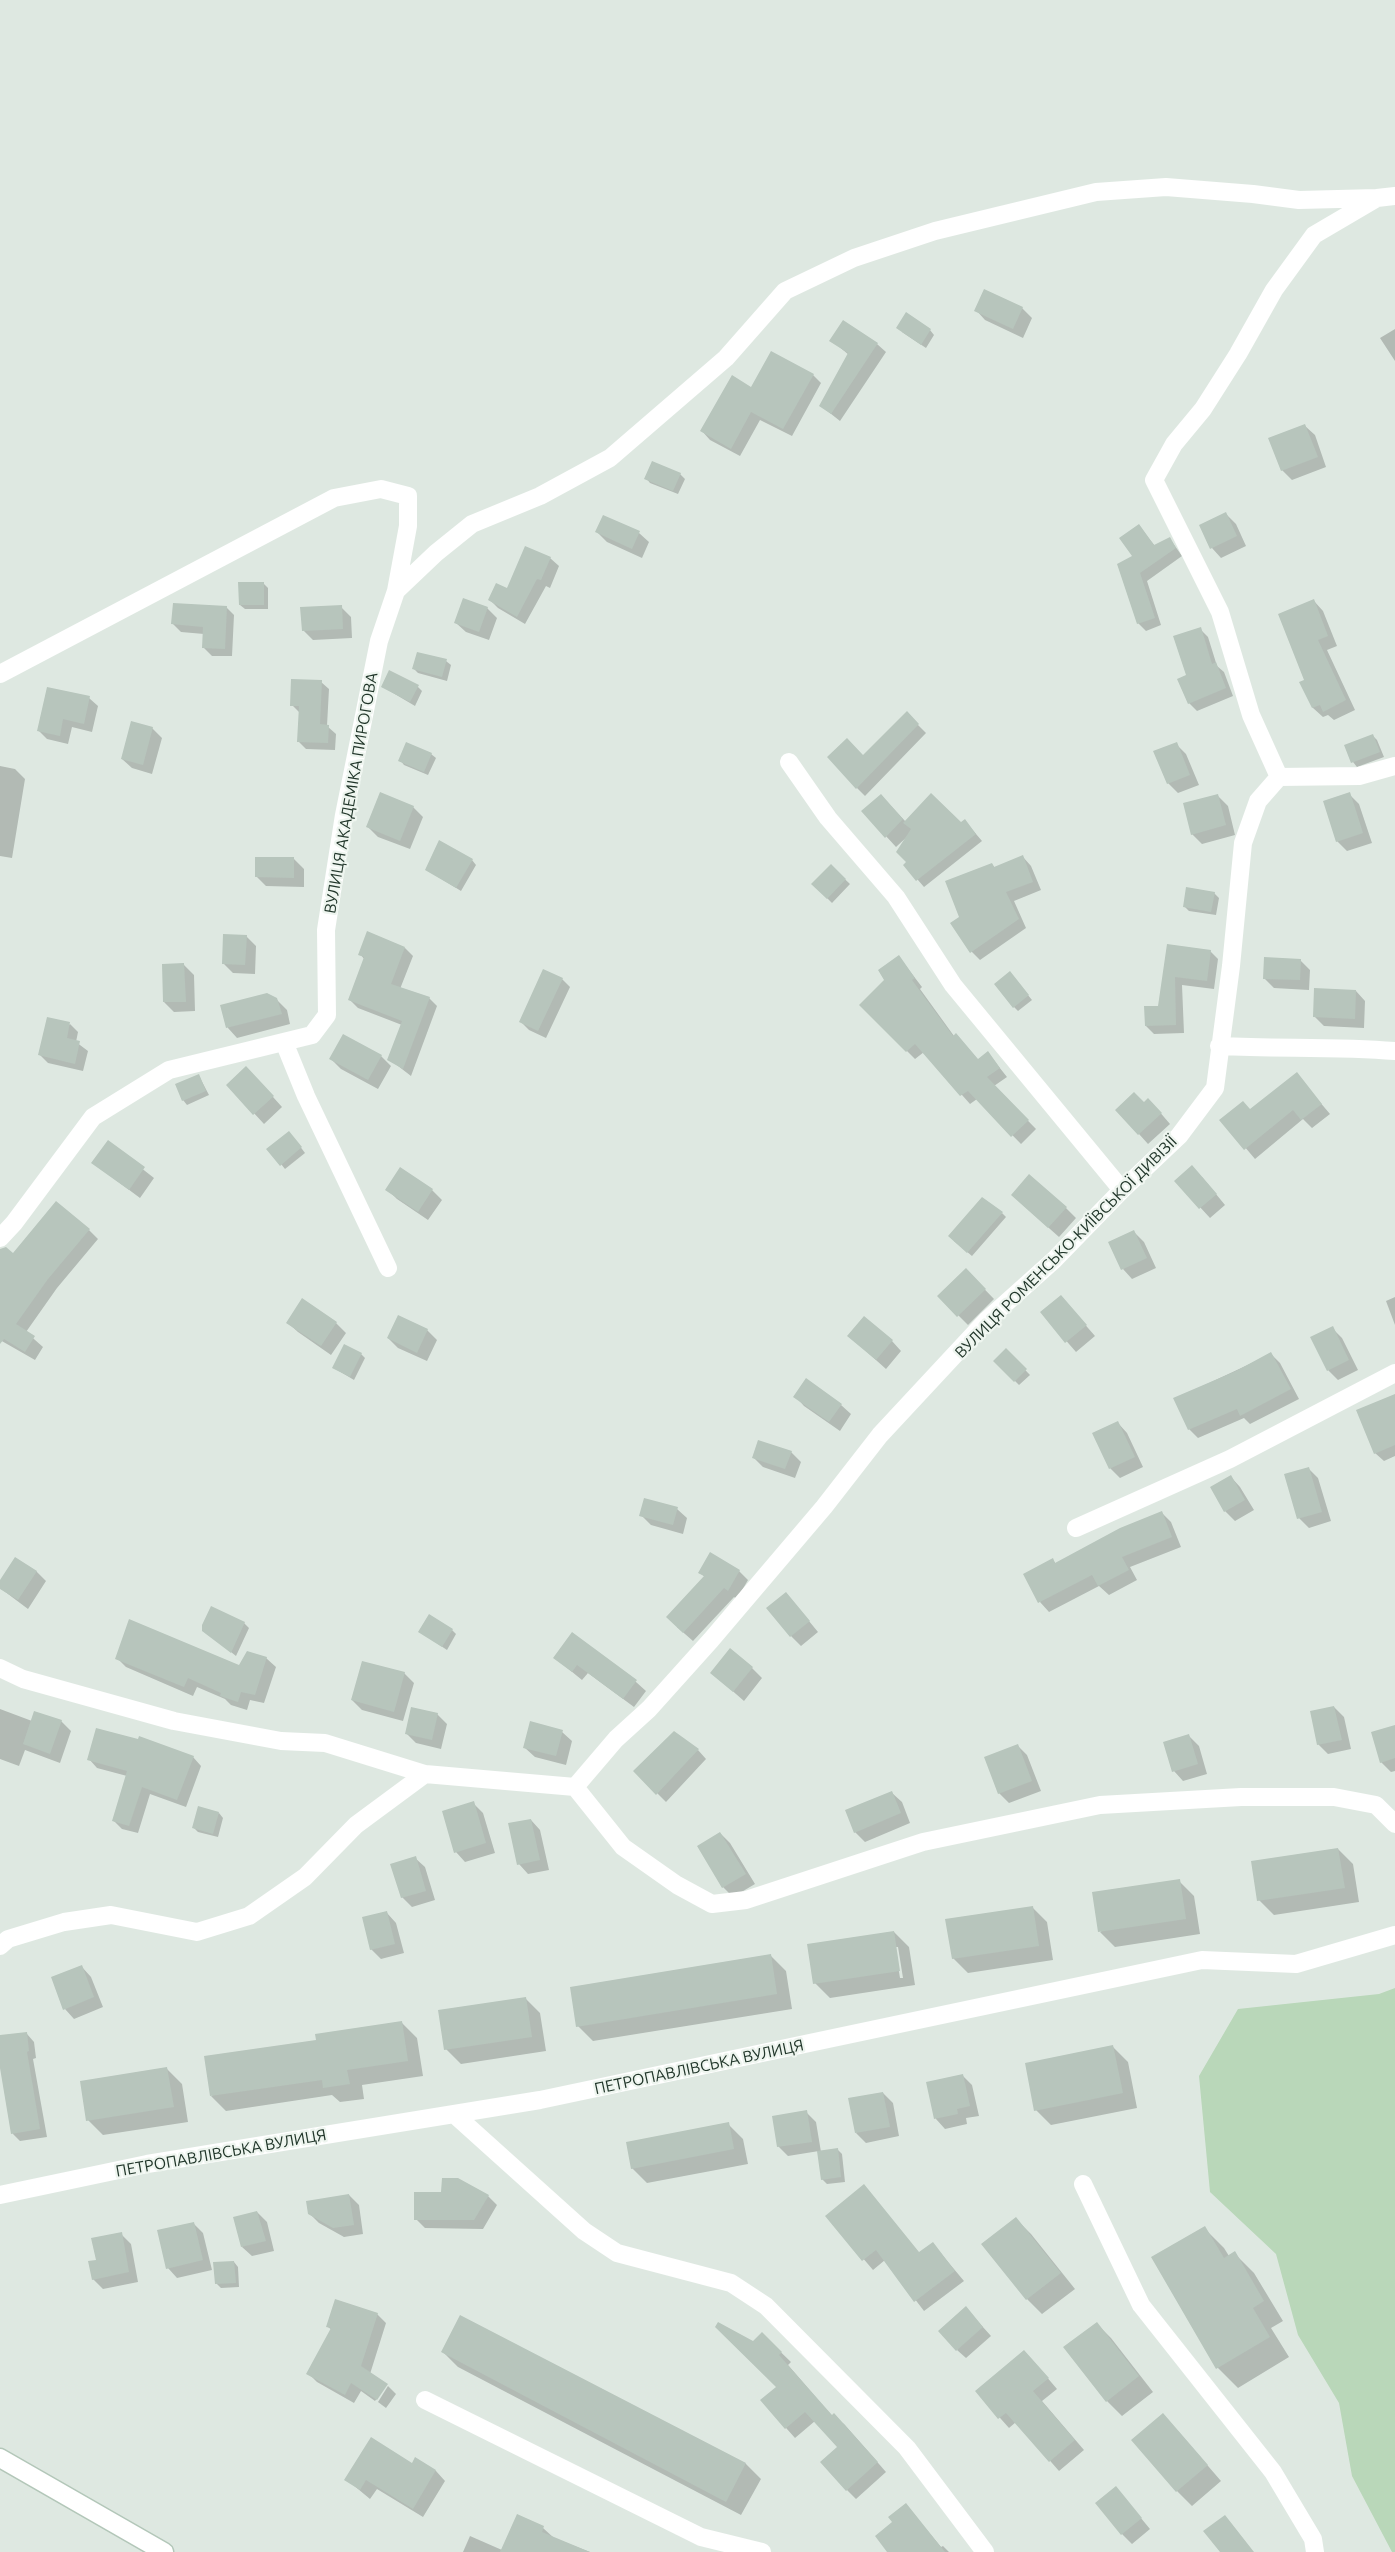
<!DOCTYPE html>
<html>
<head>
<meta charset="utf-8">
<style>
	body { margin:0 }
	canvas { display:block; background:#dee8e1 }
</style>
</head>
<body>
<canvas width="1395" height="2552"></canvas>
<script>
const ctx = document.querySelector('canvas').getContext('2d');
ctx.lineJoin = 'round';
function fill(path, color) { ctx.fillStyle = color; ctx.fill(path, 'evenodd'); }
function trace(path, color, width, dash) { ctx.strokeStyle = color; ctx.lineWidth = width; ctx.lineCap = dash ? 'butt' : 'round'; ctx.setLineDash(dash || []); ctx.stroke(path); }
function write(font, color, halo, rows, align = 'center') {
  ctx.font = font + ' Ubuntu,sans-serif'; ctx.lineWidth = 4.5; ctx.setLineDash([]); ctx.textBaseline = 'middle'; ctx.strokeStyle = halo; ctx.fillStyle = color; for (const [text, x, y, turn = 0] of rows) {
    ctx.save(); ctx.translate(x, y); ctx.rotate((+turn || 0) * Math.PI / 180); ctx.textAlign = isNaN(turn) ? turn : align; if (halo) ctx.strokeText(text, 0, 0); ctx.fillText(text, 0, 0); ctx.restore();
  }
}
fill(new Path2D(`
	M1395,1988V2552H1392L1352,2476L1339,2403L1298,2335L1276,2254L1210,2192L1199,2076L1238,2009L1379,1994Z`), '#b9d7b9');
fill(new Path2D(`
	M1022,308L1032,318L1023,338L985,320L976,310Z
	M843,322L877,344L886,352L840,421L821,406L849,355L831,340Z
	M1395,329V361L1380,338Z
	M930,330L934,335L926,348L902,332Z
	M813,375L821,383L792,436L760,420L740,456L710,440L702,431L752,389Z
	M1305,426L1315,435L1326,467L1292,480L1282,470Z
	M680,474L685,479L678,494L650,483L646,478Z
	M1226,514L1236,524L1246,546L1221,558L1212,548Z
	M1139,526L1155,546L1170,539L1182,556L1147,581L1161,625L1146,631L1138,623Z
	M597,532L639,533L649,542L642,558L607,542Z
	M550,558L559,566L550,588L546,586L525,624L498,608L490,600Z
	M264,584L268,588V609H245L240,605Z
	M1314,601L1323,611L1337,646L1327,650L1355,710L1334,720L1328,715L1323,717L1313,708L1306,680Z
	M226,607L234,615L232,656H212L204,648V634L181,632L173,624Z
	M341,607L351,617L352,638L313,640L303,630Z
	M487,608L497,618L489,640L466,632L456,623Z
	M1200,629L1208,637L1217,666L1224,672L1233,696L1197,711L1189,703L1188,676Z
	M446,661L451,665L447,681L418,673L414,669Z
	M321,682L329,689L327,726L336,734L335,750L306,749L298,741L300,713L292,705Z
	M383,687H418L422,691L415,706Z
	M89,698L98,706L92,732L72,727L68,744L47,739L39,731Z
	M907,714L926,733L865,796L857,788L864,757Z
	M152,728L162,738L152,774L132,768L122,759Z
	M1373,736L1377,740L1384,757L1357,767L1353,762Z
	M1176,744L1186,754L1199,785L1178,793L1168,783Z
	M431,754L436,758L428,775L404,765L400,760Z
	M0,766L15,769L25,779L12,858L0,856Z
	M1349,794L1359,804L1372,843L1347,851L1337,841Z
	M1218,796L1228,806L1235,835L1202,844L1192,834Z
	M891,806L906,822L961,824L965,821L982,841L924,887L905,865L908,862L909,835L896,847L863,811Z
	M413,807L423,817L410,849L378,837L368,827Z
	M1023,857L1031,866L1041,890L1014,901L1026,928L980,960L972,952L960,918L992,864L995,868Z
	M294,859L304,869V887L266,886L256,876Z
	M472,860L476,865L461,891L427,870Z
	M831,866L850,884L832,903L813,884Z
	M1214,893L1219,898L1216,915L1189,911L1184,906Z
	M246,936L256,946L255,974L233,973L224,964Z
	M1168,946L1210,951L1218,959L1214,989L1182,985L1184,1033L1154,1034L1146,1026L1160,1007Z
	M405,948L413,956L400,989L429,998L437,1006L411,1076L389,1059L402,1025L358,1008L349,999L365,960L360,954Z
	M899,957L922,987L920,989L954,1036L978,1060L988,1053L1007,1077L994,1086L1036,1129L1021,1144L977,1099L970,1104L924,1052L915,1059L861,1005L886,980Z
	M1300,960L1310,970L1309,990L1274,988L1264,978Z
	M184,965L194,975L195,1011L174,1012L164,1002Z
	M1014,978L1032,1000L1018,1011L1014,1007Z
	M562,979L570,987L546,1038L529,1030L521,1022Z
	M1356,991L1365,1001L1364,1028L1324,1026L1314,1016Z
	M277,1000L287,1010L290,1024L237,1038L228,1028L222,1006Z
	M70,1024L78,1032L76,1042L88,1051L83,1071L48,1063L40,1055Z
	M381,1056L391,1066L378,1089L341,1069L331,1059Z
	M1296,1074L1330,1114L1312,1128L1303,1119L1255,1159L1222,1120L1250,1110Z
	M199,1076L209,1095L187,1105L183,1100Z
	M256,1078L282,1107L264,1124L228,1085Z
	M1144,1104L1158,1110L1170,1124L1148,1144L1139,1134Z
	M293,1137L305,1153L285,1169L281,1164Z
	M108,1142L154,1178L140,1198L93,1163Z
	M400,1169L432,1190L442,1200L428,1220L397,1199L387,1189Z
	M1202,1177L1225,1205L1210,1218L1176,1181Z
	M1023,1205L1066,1208L1076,1218L1059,1237Z
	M1002,1213L1006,1217L972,1256L954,1241Z
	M89,1230L98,1239L57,1288L26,1332L43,1347L35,1360L0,1340V1255H14Z
	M1134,1232L1144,1242L1156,1268L1132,1279L1123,1269Z
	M966,1270L994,1299L968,1325L939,1296Z
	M1061,1297L1095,1336L1076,1352L1042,1313Z
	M1395,1297V1325L1386,1301Z
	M303,1301L336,1323L346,1333L331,1355L298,1332L288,1323Z
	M1332,1328L1342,1338L1358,1370L1338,1380L1328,1370Z
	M427,1330L437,1340L427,1361L398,1348L388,1338Z
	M849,1336L892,1341L901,1351L886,1369Z
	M1006,1350L1030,1375L1019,1385L995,1361Z
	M361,1354L365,1358L354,1380L334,1368Z
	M1271,1354L1280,1363L1299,1399L1250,1424L1244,1418L1198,1438L1189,1429L1175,1399Z
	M1395,1395V1456L1384,1461L1375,1453Z
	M795,1396L841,1405L851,1414L840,1431L804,1406Z
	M1118,1423L1127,1433L1143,1467L1120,1478L1110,1468Z
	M791,1452L801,1462L795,1478L763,1467L753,1457Z
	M1309,1469L1318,1478L1331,1521L1309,1528L1299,1518Z
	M1231,1477L1240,1487L1254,1510L1235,1521L1225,1511Z
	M677,1509L687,1518L683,1534L651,1525L641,1515Z
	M1162,1513L1171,1522L1181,1547L1130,1567L1137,1580L1109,1595L1099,1586L1049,1612L1040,1602L1053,1560L1056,1564Z
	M36,1571L46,1581L28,1609L0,1588V1583Z
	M739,1571L748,1580L737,1599L734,1597L693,1641L677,1627L705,1577L700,1573Z
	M795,1604L818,1632L801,1646L791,1636Z
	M212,1608L244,1623L249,1628L236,1656L202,1629Z
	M452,1630L456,1634L447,1650L420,1632Z
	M117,1658L239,1667L266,1658L276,1667L264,1703L250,1700L247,1710L231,1705L225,1699L197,1687L193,1696L126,1667Z
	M555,1658L636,1682L646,1691L634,1707L588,1673L582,1680Z
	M752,1668L762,1678L744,1701L712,1673Z
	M404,1673L414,1683L403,1721L362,1710L352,1700Z
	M1334,1707L1344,1717L1351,1749L1328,1754L1318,1744Z
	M0,1709L32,1721H61L71,1731L60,1763L25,1750L19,1766L0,1759Z
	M437,1714L447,1724L441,1749L416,1743L406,1733Z
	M1395,1727V1771L1391,1772L1381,1762Z
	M562,1732L572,1741L566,1765L535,1757L525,1748Z
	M1189,1736L1199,1746L1207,1774L1183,1781L1174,1771Z
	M1018,1746L1027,1755L1041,1791L1009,1803L999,1793Z
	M698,1750L706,1759L666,1802L635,1771Z
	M193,1757L201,1766L186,1807L150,1794L138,1833L122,1829L113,1820L127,1776L97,1768L89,1759Z
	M892,1793L902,1802L910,1823L865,1842L855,1832Z
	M473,1803L483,1813L495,1853L465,1862L456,1852Z
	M219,1813L223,1818L218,1837L198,1832L193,1827Z
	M531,1820L540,1830L549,1870L528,1874L519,1864Z
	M720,1833L730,1843L755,1884L733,1897L723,1887Z
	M1338,1849L1353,1864L1359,1902L1274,1915L1259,1900Z
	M415,1858L425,1867L435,1900L412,1907L402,1897Z
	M1179,1881L1194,1896L1200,1934L1115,1947L1100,1932Z
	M1032,1907L1047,1922L1053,1960L968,1973L953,1958Z
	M387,1913L396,1923L404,1953L381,1959L371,1949Z
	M894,1932L909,1947L915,1985L830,1998L815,1983ZM895,1947H898L903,1978H900Z
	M771,1956L786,1971L792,2009L593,2041L578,2026Z
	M82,1967L91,1977L103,2007L74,2019L65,2009Z
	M525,1998L540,2013L546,2051L461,2064L446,2049Z
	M402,2023L417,2038L423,2076L362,2085L364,2099L340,2102L332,2095L226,2111L211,2096L317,2041Z
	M27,2034L34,2042L36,2058L33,2059L47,2137L20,2141L13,2134L0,2059V2045Z
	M1113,2047L1128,2062L1137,2108L1051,2125L1036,2110Z
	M167,2069L182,2084L188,2122L103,2135L88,2120Z
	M962,2075L972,2085L979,2116L966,2118L967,2124L945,2129L936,2119L928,2083Z
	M883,2093L893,2103L899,2136L866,2143L856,2133Z
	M806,2112L816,2122L821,2152L838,2150L842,2154L845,2182L827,2184L822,2179L819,2151L788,2156L778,2146Z
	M728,2124L743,2139L748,2164L647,2183L632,2168Z
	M349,2195L359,2205L363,2234L344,2237L319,2223L309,2213Z
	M488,2196L497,2205L483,2229L425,2228L416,2219Z
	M257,2212L267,2222L274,2251L252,2256L242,2247Z
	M827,2216L920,2253L933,2244L964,2281L924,2311L885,2260L873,2270Z
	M1016,2219L1031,2234L1075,2289L1042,2314L1027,2299L983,2244Z
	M193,2223L203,2233L212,2270L177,2278L168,2268Z
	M1204,2228L1224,2248L1229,2256L1234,2253L1254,2273L1283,2321L1271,2328L1289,2357L1238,2388L1218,2368Z
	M121,2234L131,2244L138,2282L103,2289L93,2279L98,2261Z
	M234,2262L238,2267L239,2287L221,2288L216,2283Z
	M377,2314L386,2323L370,2374L386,2385L375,2401L361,2391L354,2403L317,2382L308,2373L332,2330L328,2327Z
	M461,2317L746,2464L761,2479L741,2515L458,2367L443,2352Z
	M974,2317L991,2336L966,2358L957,2350Z
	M1097,2324L1111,2338L1153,2392L1122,2416L1107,2401Z
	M762,2334L791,2362L788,2365L832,2416L844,2424L886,2472L856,2499L847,2490L840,2447L815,2421L795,2438L762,2401L778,2387Z
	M1034,2362L1057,2389L1042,2401L1084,2450L1059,2471L1016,2422L1009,2428L977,2392Z
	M388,2386L396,2394L386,2408L378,2402Z
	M1177,2430L1221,2481L1192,2506L1177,2491Z
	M416,2459L436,2471L445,2481L423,2517L377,2489L370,2499L346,2479L412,2465Z
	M1116,2488L1150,2529L1132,2544L1122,2534Z
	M906,2505L941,2547L943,2546L949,2552H889L894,2522Z
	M543,2528L554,2538L590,2552H463L470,2536L502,2550Z`), '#0003');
fill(new Path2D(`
	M984,289L1023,307L1013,329L974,311Z
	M906,312L931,329L921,345L896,328Z
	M843,320L878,343L831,414L819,406L848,353L829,341Z
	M771,351L814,374L783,429L751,412L731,449L700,431L732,375L751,387Z
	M1305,424L1318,457L1281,471L1268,438Z
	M652,461L681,473L673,491L644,479Z
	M1226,512L1237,536L1210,549L1199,525Z
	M603,515L640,531L632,549L595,532Z
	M1139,524L1154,545L1170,537L1176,548L1140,573L1155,618L1137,624L1117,564L1132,556L1119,538Z
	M525,546L551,557L541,580L537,579L517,617L488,600L496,583L507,588Z
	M238,582H264V605H239Z
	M463,598L488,607L479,632L454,623Z
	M1314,599L1328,636L1318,640L1346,700L1323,712L1320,705L1312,708L1299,682L1304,680L1278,614Z
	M173,603L227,606L225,649L202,648L203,627L171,624Z
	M342,605L343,629L302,631L300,607Z
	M1201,627L1212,664L1216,662L1226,688L1188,704L1177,679L1186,675L1173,636Z
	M417,652L447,659L442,677L412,669Z
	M389,670L419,685L410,702L381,687Z
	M291,679L322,680L320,724L329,725L328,743L297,742L299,706H290Z
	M47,687L90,696L84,724L63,719L60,736L37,731Z
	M907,711L919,724L856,789L827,757L847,738L863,755Z
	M131,721L153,727L143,765L121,759Z
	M1373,734L1380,752L1351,763L1344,745Z
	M406,742L432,753L424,772L398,761Z
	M1177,742L1190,775L1167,784L1153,751Z
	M380,792L414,806L400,841L366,827Z
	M1350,792L1363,833L1336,842L1323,801Z
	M931,793L961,822L965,819L976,834L916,881L903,865L906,862L896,852L911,829L903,823Z
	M881,794L903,819L885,838L861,811Z
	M1218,794L1226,825L1191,835L1183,803Z
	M439,840L473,859L456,888L425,870Z
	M1023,855L1033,882L1006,892L1019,919L970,953L950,923L959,917L945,881L992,863L994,867Z
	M255,857H294V878L255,877Z
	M831,864L846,879L827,899L811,884Z
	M1186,887L1215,892L1211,912L1183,907Z
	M367,931L405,947L391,984L430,997L403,1069L387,1060L402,1021L348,1000L364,957L358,955Z
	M223,934L247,935L245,965L222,964Z
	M1167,944L1211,950L1207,981L1175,977L1176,1025L1145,1026L1144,1006H1158Z
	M899,955L915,978L912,980L953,1036L956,1033L978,1059L988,1051L1000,1068L987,1077L1029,1120L1011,1137L968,1091L960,1096L915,1044L906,1052L859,1005L884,980L878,970Z
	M1264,957L1301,959L1300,980L1263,979Z
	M184,963L186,1002H163L162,964Z
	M543,969L563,978L538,1031L519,1022Z
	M1010,971L1029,995L1013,1008L994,984Z
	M1314,988L1356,990L1355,1019L1313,1017Z
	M267,993L277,998L282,1014L226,1028L220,1005Z
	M47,1017L70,1022L67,1038L80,1041L75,1064L38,1055Z
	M343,1034L382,1055L368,1080L329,1059Z
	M246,1066L274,1096L253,1115L226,1085Z
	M1297,1072L1322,1104L1301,1120L1293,1110L1244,1150L1219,1120L1243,1101L1250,1109Z
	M199,1074L206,1091L182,1101L175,1084Z
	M1134,1092L1144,1102L1148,1098L1162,1113L1138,1135L1115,1110Z
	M289,1131L302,1147L280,1166L266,1149Z
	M108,1140L145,1167L129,1190L91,1163Z
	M1192,1165L1217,1194L1199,1209L1174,1181Z
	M400,1167L433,1189L418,1212L385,1190Z
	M1029,1174L1067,1207L1048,1228L1011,1195Z
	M982,1197L1003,1212L967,1253L948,1236Z
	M56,1201L90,1229L48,1279L16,1324L35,1336L25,1352L4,1339L0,1344V1249L6,1247L13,1253Z
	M1134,1230L1147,1258L1121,1270L1108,1242Z
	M966,1268L986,1289L957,1317L937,1296Z
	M1061,1295L1087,1325L1065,1343L1040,1312Z
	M302,1298L337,1322L321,1346L286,1323Z
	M398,1315L428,1329L417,1353L387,1338Z
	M864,1316L893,1340L876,1360L847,1336Z
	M1333,1326L1349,1360L1327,1371L1310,1337Z
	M344,1344L362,1353L350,1377L332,1368Z
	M1006,1348L1027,1369L1014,1382L993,1361Z
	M1271,1352L1291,1389L1240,1416L1237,1409L1188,1430L1173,1398L1236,1371Z
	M806,1378L842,1404L829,1422L793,1397Z
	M1395,1394V1445L1374,1454L1356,1410Z
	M1118,1421L1135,1457L1109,1469L1092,1433Z
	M758,1440L792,1451L785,1469L752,1458Z
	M1309,1467L1322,1512L1297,1519L1284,1474Z
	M1231,1475L1245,1500L1224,1512L1210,1487Z
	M644,1498L678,1507L673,1525L639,1516Z
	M1162,1511L1172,1537L1122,1557L1129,1570L1098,1586L1092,1575L1038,1603L1023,1574L1053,1558L1055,1563L1120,1528Z
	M710,1552L740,1570L728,1591L724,1588L683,1633L666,1617L704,1576L698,1573Z
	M15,1557L37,1571L18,1600L0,1589V1580Z
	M786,1592L810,1621L790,1637L766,1608Z
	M211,1606L245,1622L231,1653L202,1631V1625Z
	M429,1614L453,1629L442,1647L418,1632Z
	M129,1619L239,1665L247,1651L267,1657L255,1695L241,1692L238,1702L220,1696L221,1693L188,1678L184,1687L115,1659Z
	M572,1632L637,1680L623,1699L577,1665L572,1672L553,1658Z
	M730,1648L753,1667L733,1692L710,1673Z
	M362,1661L405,1672L394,1712L351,1700Z
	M1334,1706L1342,1740L1317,1745L1310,1711Z
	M411,1707L438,1713L432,1740L405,1734Z
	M34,1711L62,1720L50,1754L23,1744Z
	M530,1721L563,1730L556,1756L523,1748Z
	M1395,1725V1758L1380,1763L1371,1732Z
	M96,1728L138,1739L139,1736L194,1756L177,1800L142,1787L129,1826L112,1821L127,1771L87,1760Z
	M674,1731L699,1749L656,1795L633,1771Z
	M1189,1734L1198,1764L1172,1772L1163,1742Z
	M1018,1744L1032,1781L998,1794L984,1757Z
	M892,1791L901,1813L854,1833L845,1810Z
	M474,1801L486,1843L454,1853L442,1811Z
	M198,1806L219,1812L213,1834L192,1828Z
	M531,1819L540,1860L517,1865L508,1823Z
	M720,1832L746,1874L722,1888L697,1846Z
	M1338,1848L1345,1888L1257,1901L1251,1861Z
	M416,1856L426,1891L401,1898L390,1864Z
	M1180,1879L1186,1919L1098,1932L1092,1892Z
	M1033,1906L1039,1946L952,1959L945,1919Z
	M387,1911L395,1944L370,1950L362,1917Z
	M894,1931L900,1971L813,1984L807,1944Z
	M771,1954L777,1994L576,2027L570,1987Z
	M82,1965L94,1997L63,2010L51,1977Z
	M526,1997L532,2037L444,2050L438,2010Z
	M402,2021L408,2061L347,2070L350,2084L323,2088L322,2080L210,2096L204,2056L316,2040L315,2034Z
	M27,2032L29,2051L27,2052L40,2129L11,2134L0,2068V2035Z
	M1113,2045L1123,2093L1034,2111L1025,2063Z
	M167,2067L174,2107L86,2121L80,2081Z
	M963,2074L970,2106L957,2109L958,2114L934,2119L926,2082Z
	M883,2092L890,2127L855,2133L848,2098Z
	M807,2110L812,2142L777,2147L772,2116Z
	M729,2122L734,2149L631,2169L626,2142Z
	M838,2148L841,2177L821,2180L817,2151Z
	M442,2178H458L489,2195L474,2220H414V2192H441Z
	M864,2184L919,2252L933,2242L955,2271L914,2302L876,2250L862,2261L825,2216Z
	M349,2194L354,2225L333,2228L308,2214L306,2201Z
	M257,2211L266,2241L241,2247L233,2217Z
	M1016,2217L1061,2273L1026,2300L981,2244Z
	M194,2222L203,2260L166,2269L157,2230Z
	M1205,2226L1224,2258L1235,2251L1264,2301L1253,2308L1270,2337L1216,2369L1151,2257Z
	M122,2232L129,2272L92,2280L88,2261L96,2260L91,2238Z
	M234,2261L236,2283L215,2284L213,2262Z
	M335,2299L378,2313L361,2366L388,2384L377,2400L351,2383L345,2395L306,2374L331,2328L326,2327Z
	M966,2306L983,2327L956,2351L938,2331Z
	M460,2315L746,2463L726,2502L441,2352Z
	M718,2322L753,2341L762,2332L782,2352L779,2355L832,2415L834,2413L878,2462L846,2491L820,2462L837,2447L805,2412L785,2429L760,2400L776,2387L715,2327Z
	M1097,2322L1139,2376L1106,2402L1063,2347Z
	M1024,2350L1049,2378L1033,2391L1075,2440L1049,2462L1006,2413L998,2419L975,2391Z
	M1163,2413L1208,2465L1176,2492L1131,2440Z
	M371,2437L412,2463L415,2457L436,2470L413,2509L366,2480L360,2490L344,2480Z
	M1116,2486L1142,2518L1121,2535L1095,2503Z
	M906,2503L945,2552H887L875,2536L892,2522L888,2517Z
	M517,2514L544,2526L542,2532L590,2552H500Z
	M1225,2515L1254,2552H1220L1203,2531Z`), '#b7c5bc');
const secondary = new Path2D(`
	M0,2458L164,2552`);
trace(secondary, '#b3c7b9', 21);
trace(new Path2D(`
	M396,591L436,553L472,524L540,496L610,458L726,358L785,291L854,258L935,231L1096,192L1166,187L1253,194L1299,200L1377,198
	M0,674L334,498L381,489L408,496V526L396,591L379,641L344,815L326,930L327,1015L312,1035L169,1070L93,1117L14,1223L0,1238
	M789,762L828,818L896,897L953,985L1122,1190
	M1279,777L1251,715L1220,612L1154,480L1174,444L1203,409L1238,354L1274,290L1314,235L1377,198L1395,196
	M284,1042L306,1096L388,1268
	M1219,1046C1278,1049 1336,1046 1395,1051
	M1076,1528L1230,1459L1395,1373
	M0,1668L23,1679L174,1721L281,1741L325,1743L425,1774L575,1787L623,1847L677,1885L712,1904L746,1900L923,1842L1100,1805L1241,1797H1334L1376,1805L1395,1824
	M575,1787L616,1739L649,1709L711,1640L824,1507L880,1435L987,1320L1054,1260L1122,1190L1179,1136L1215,1088L1231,966L1243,843L1258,801L1279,777L1359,776L1395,766
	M0,1946L8,1939L64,1922L111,1915L197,1932L249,1916L305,1877L356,1825L425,1774
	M454,2114L584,2231L617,2253L731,2283L766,2306L907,2448L985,2552
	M1083,2184L1141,2305L1273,2472L1313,2539L1315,2552
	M0,2195L147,2164L540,2100L1202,1960L1296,1964L1395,1935
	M425,2400L701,2537L762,2552`), '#fff', 18);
trace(secondary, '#fff', 18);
write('16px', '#21362a', '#eef5ef', [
	["ВУЛИЦЯ АКАДЕМІКА ПИРОГОВА",351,793,-80],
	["ВУЛИЦЯ РОМЕНСЬКО-КИЇВСЬКОЇ ДИВІЗІЇ",1066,1247,-45],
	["ПЕТРОПАВЛІВСЬКА ВУЛИЦЯ",699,2067,-12],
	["ПЕТРОПАВЛІВСЬКА ВУЛИЦЯ",221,2153,-10]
]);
</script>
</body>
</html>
